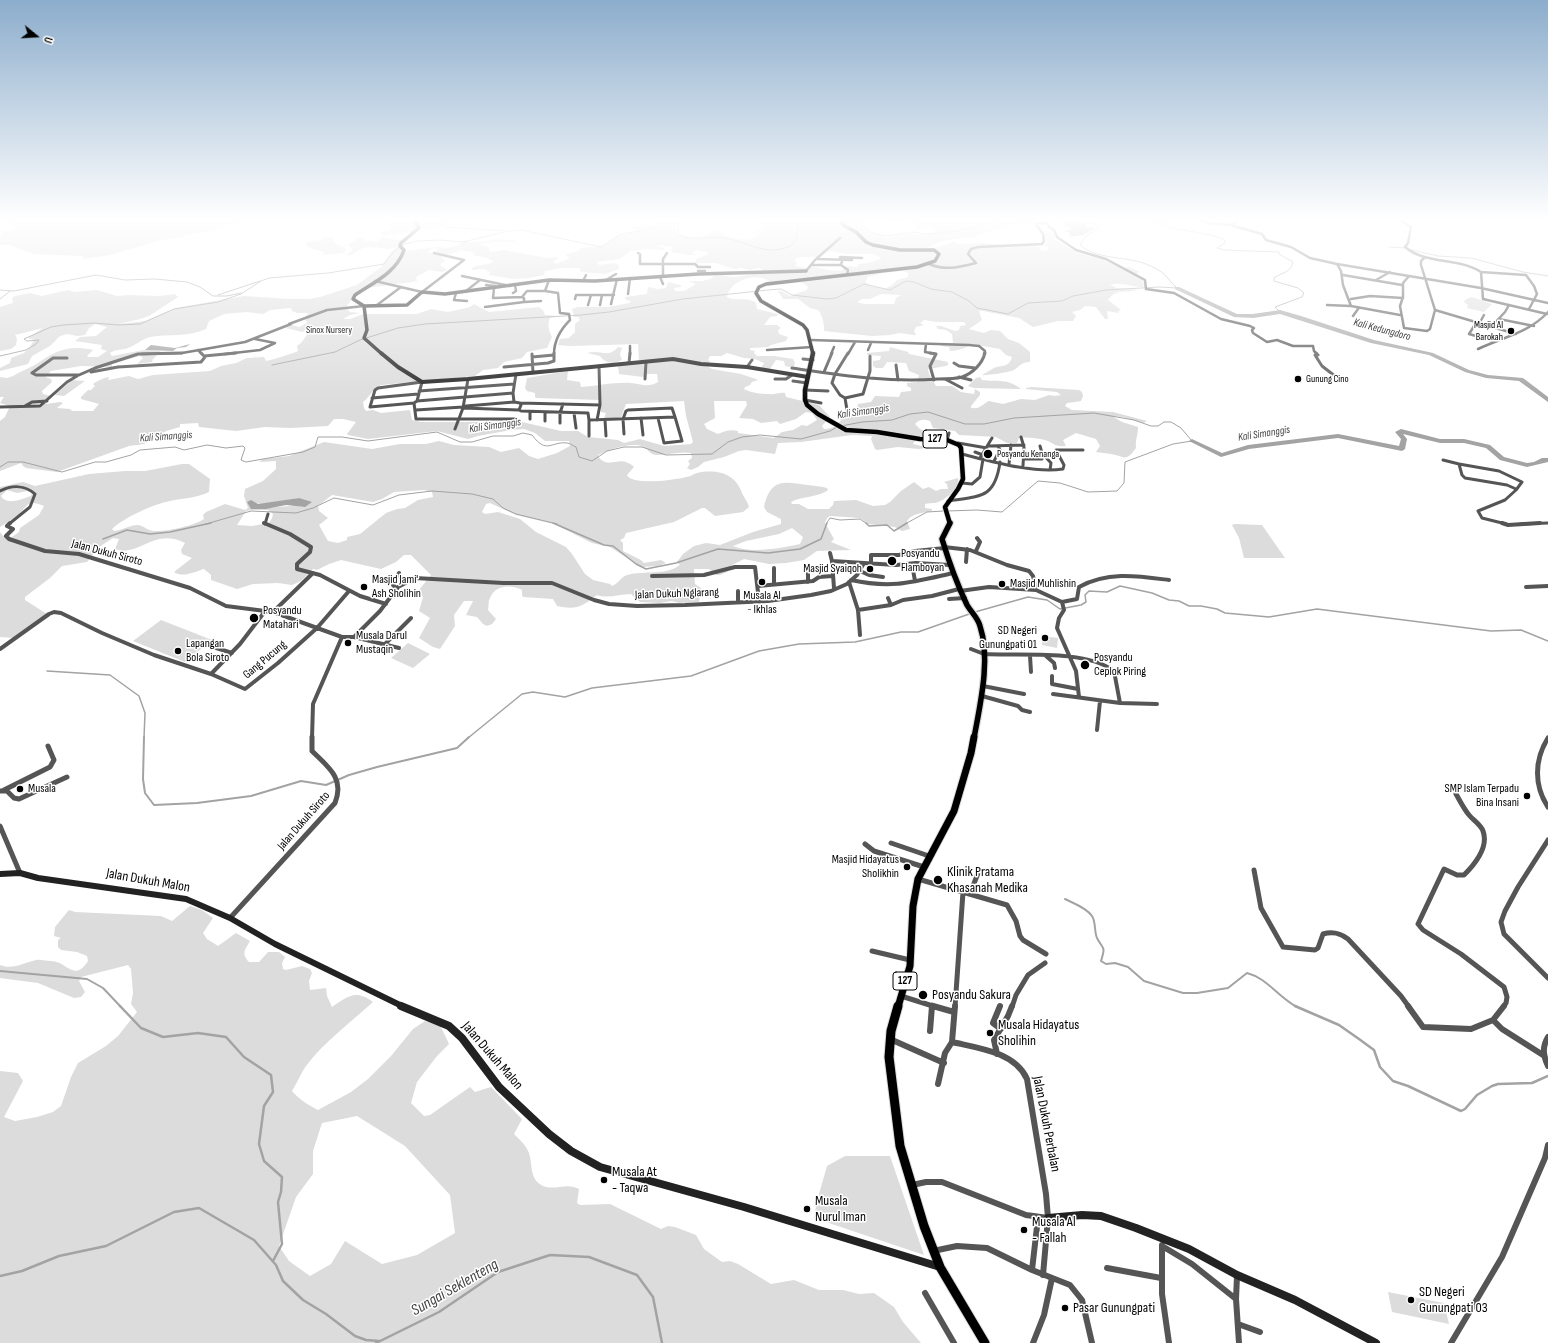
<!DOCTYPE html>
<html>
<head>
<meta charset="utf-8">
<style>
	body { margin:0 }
	#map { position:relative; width:1548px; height:1343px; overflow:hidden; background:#fff; font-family:"Sofia Sans Condensed",sans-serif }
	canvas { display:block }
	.north { position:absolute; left:16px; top:16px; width:40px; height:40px; -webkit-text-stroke:3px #fff; paint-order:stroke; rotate:108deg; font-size:11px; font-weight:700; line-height:16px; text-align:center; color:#000 }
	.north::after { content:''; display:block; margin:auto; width:14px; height:18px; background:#000; clip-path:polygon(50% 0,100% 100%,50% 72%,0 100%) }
</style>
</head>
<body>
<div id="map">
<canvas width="1548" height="1343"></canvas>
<div class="north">U</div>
</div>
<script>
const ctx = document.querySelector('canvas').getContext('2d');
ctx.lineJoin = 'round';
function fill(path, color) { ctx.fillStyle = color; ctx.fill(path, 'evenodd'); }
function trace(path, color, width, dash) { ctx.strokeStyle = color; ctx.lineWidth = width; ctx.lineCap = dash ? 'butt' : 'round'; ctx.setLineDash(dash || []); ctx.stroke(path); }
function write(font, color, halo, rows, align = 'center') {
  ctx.font = font + ' "Sofia Sans Condensed",sans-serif'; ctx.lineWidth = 3; ctx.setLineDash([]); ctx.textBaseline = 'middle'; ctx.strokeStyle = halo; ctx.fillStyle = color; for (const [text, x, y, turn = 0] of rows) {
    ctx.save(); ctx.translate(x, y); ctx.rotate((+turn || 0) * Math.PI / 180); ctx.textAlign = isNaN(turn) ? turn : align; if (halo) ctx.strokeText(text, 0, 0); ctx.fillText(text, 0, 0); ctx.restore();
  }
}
fill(new Path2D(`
	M15,218H241L242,221L209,231L158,241L109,255L83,259V256L34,254L10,245H0V237L3,231L16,228L12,224Z
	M390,218H446V226L428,229L422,228L409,233L382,236L381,232L390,230L389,225L393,219Z
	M777,218H838L841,220L851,221L875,234L889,237L906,234H925L934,232L937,230L932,227H922L920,230L917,229L913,220L915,218L961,220L962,218L1024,219L1029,222L1005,225L1006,227C995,229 986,233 976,236C961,239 939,239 927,248L929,250L954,242L957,244L984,243L1002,245H1035L1040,248V250L1046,251L1049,247L1045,245L1047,242L1043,230L1051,232L1056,240L1078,253L1101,259L1123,268L1129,267L1140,272L1137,274L1136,277L1142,279L1144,284L1143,287C1132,287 1120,281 1110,285L1117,288L1138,290C1125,294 1118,287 1108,300L1121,310L1118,311L1119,313L1107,311L1108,319H1105L1096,307L1085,306L1080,310L1072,312L1076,316L1073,321H1058L1033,327L1019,318L983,311H979L982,320L969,329L984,333L991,330L1000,331L1008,339L1019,343L1030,352V362C1023,361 1017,368 1014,370C1011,372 984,376 982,375C986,373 990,370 994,368C1001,365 1009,368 1012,357L1006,355L1000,349L972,344C966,348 957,351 950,351L949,347L941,346L940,344L953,343L952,334L946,330L938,329L936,326H941L955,331L959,330L960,326L966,325L964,322H937L924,320L920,323L924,325L916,327L914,331L916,335H914L900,333L890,335L872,336L824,331C825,326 822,314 818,310L810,308L798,299H783L778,291H781L790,296L807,290L808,287C796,277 795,279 780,281C777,281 773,282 770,282C768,281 767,279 765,279C751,274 729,282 727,297C736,302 747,296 756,303L757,309L778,314L777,316L770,317L764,325H777L781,328L778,330L779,334L788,337L786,341L771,345L768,347L750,348V350L755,351L754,353L757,356H774L793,359L795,363L794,366L790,367L785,366L784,361L776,360L770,369L761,368L764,363L755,359L744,358L727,353L721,356H710L708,360L710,361L707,366L712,369L741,374L756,379L758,380L752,382L750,385L745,387L744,389C751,393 761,394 769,394C775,395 779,392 785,393L786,397L819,405L830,417L822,426L824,429C831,429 838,426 841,420L838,417L856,414L858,404L871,402L875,396L899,397L901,392L911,391V388L907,386V383L917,382L919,375L909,371L906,363L887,362L883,368H876L873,366V361L880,360L881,356L867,355V353L889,351L890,347L908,352L909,354L948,362V365L946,366L928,369L929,374L936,386H952L961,392L974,394L975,389L980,392V395L971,406V408C982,409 982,404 989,401L1003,404L1021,399L1035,400L1049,395L1055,396L1061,395L1057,392L1026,389V388L1032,387L1079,390L1082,392L1083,396L1081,401L1067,403L1065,406L1072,410L1113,412L1147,421L1143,423L1123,417L1112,416L1122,422L1138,427C1138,435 1135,441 1136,448C1125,463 1125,456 1111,454C1106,453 1101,453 1096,452L1100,446L1096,439L1076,433L1063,440L1066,446C1054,447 1054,443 1045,440C1036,438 1028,437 1019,438L1017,443H1007L996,437L959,435L955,431L933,428L930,421C923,419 920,419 915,424L920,429L924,431L929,438L926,441L915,440L913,444L926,447V448L919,449L898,447L877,450L875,449L871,439L872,436L852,435L801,442L778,443L775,454L746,450L739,451L724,457L704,462L698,467L691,470L687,468L690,464L688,461L692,458L691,453C679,451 669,455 657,455C650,455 649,450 644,447C634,441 608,449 598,455L600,459C612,469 619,454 634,467L627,475C632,486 675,480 686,477C690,477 693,474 697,473C717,469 735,473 742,493C744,498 748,502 749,507L743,512L715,516L705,508H702L674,522L626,533L624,538L620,540L623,543V551L641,560L644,563L661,560L666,563L658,566L641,567L610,547L592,543L554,524L516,515L490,503L486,504L482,512L485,514L498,512L520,519L536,532L566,547L572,554L585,574L593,580L610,584L612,586C618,584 621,577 627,575C645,570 665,576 680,565L677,562L683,554L694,546L706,543L720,545L753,532L781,524V519L767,512L764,507C770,479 783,481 807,485C814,486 820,486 827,488L828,490C820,497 802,496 791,502L792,504H799L808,509H829L833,505L834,501L856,500L873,506L885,505L890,502L901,491L914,482L923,489L929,487L936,491L941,489H948L947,484L944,482L958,478C960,488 945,501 935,503C932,503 928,503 925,504V508L932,509V511C924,513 912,513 907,521L910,529L902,531L895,527L868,524L860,518L830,516L827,518L825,523L834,539L831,542L851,550L817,551L804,560L786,563L769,564L744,559L732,565L727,572L720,575H716L709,569H694L695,584L701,588L699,602L679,603L672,601L660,603L640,602L631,594C619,594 608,599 597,595C582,607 576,610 557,606L553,599L523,597L522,595V590C511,584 495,585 490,598C488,601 489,606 488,610L496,619L492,624L487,626L483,624L477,617L466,615L473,601H464L454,615L455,626L440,649L433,647L419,638L430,618L419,611L423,597L419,590L431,575L411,555H404L396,562L381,569L341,560L329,564L317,570L313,569L301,581L292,585L278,583L253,584L237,589L211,580V575L204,569C194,572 183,578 174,572L192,558L182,554L181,550L185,543C153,527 139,558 115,549L119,539L113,538L99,547L87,562L62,566L50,578L25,597V600L50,616L14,638L0,637V532L3,536L12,537L19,532L20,528L39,515L44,506C28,499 28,505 19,514C13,519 6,523 0,527V487L23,482L35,486L89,474L125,471H145L182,464H189L210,479L209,492C197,498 183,498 170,501C154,504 123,518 112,529L114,531C122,530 130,525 138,525C144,526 147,530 153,531C166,532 193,526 204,519L203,515L206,512L225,504L245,510L248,508L244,496L245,489L263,481L276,469V461L259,462L263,459L289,456L324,442L372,449L400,444H426L439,441L454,445L489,447L501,452L519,448L529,456L538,459L557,453L570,446L569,441H545L535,433L524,429L511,430L478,436L468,439L437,431L368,439L348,435L347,434L356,422L343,419H334L328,426L291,428L265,427L236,431L199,427L198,423L180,424V427L166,431L144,444L129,446L57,472L26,468L23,466L21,463L0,471V421L5,417L10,406L0,403L4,397H0V377L7,378L13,376C21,371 30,368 38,363C57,350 69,345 93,350L87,356L88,357H98L107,351L101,349L102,345L75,341L80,337L96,336L107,327L95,324L89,328L85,335L78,336L67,334L60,336L50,346L32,356L28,364L0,371V368L10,363L11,358L24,353L30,347L34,340L28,338L43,328L15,335L17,339L16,345L11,349L0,351V307L13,303L12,298L15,296L30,293L42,296L68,290L74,292L97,290L117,296L129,295L159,296L175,294L178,297L149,316L140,319L119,324L146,321L176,308L244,296L290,299H309L320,297L357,285L381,267L391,252L398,247L389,249L369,247L363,248L351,255H347L353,250L348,245L360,237L364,238L363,240L377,242L381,237L398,240L404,239L399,243L402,251H407L436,247L447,248L461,245L458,244L462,242H483L496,239L518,241L516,242H493L478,244L489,247V250L491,252L504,250L547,258L557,257L558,259L553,261L556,264L566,260L570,257L566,256L567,254L578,251L581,248L603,246L616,237L637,230L627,225C636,223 651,227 657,224C665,221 668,218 676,221V234C687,237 700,240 711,233V230H714L731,238L748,240L760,235L756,232L765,226L763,224L764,222L776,220ZM661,245L673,247L671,252L688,255H697L692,253L696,250L707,252L709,254L696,259V263H716L734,269L741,268L750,270L758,268L762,269L761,273C752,274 744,276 734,277C727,277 722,274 714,276C709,282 696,281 688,281L694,283L695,285L684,291H675L674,288L681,287V285C676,285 672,282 668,282L666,288L658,289L648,287L647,294L625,297L626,300L631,301L629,303L608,307H578L572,309L574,317H578L580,320L575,324V332L569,338L560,339L558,345L569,346L638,344L639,361L618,366L619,374L643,377L647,374H657L658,382C649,388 640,384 631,383C614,382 597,386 581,387L580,382L567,380L568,371L527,378L525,388L527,391L535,393V397L536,398L601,400V412L606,413L604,419L621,417L626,404L684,401L686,416L693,442L691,444L664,446L640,439L624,443L618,440L588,437L578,431H561L522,422H421L412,420L410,410L381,413L373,410L366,411L364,408L363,402C370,397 372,389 381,385L475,376L483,370L498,368L504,362L522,358L527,352L547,348L552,337C549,331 547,325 550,318L557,317V316L545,315L543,310L539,307L489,312L474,304L470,307L448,312L431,309L417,314H363L350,319H343L350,315L360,313L350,312L346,307L352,299L367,288L412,282L417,281L416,277L429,270L442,272L447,270L440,265L445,261L441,256L428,252L433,248L438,249L436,252C445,256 452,255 460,250L474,252L473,255L487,258L494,261C486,267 479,263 472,268V270L484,269L490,272L489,275L514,279L529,278L544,275L545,271L561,268H580V271L583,272L605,274L619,269V265L614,263L599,265L597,262L620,259L630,251L647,249L664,250V248L657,246ZM828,251L848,254H873L882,258L868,263L858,264V267L844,266L843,270C832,272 821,268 810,266L807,268L795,266L797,263L794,260L799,257H816L822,253ZM902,270L908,273V277L897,280L892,285L885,289L871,286L865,282L867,279V277L880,274L879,271ZM881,294L901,295L896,298L894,304H864L857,302L862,299H870ZM291,308L292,311L297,313H307L308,314L305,317L307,323L299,327L292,325L286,328L302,332L308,329L311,330C305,335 305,341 297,346L298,351L296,352C286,355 276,359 266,361L264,357L247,358L236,363L221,366L210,371L153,375L138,379L129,376L108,380L109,377C105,377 97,381 93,384L95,386L91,390H88L81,397V399L99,404L93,411H72L70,409L57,408L63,403L60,402L46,404L51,396L43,394L42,391L52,382L51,379L45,377L51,371L81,366L112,367V364L140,356L143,358L137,364L152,362L153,359L161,351L144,350L112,356L110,353C116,349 122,350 128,348C136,345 142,339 150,337C168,334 189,337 206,329L209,321L224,314L246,312L263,314L270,310ZM714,401H746L747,405L739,418L753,419L761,423L777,421L780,424L796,419L806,412L812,413L817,420L807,426L802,425L793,430L782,432L774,438L738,433V431C730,429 725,431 718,434L707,429L704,424L715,418ZM7,490L17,493L27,491L32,493L31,496C22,499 7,506 1,496ZM424,490L432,492L433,497L418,500L405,508L397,509L386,513L360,534L347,537V540L338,543L328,541L319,525L328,518L319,511L318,506L332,495L373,502L382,499L394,492ZM299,498L305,507C286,504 270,509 252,509L255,503L262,504ZM251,510H268L273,514L272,518L269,523L252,526L237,525L246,511ZM792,528L803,537L800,544C782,548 750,554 733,546L746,541L779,534Z
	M325,237L334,238L333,242L345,248L346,251L343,253L325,255H323L324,252L313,249L305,245L308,242L321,240Z
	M1472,297L1492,304L1484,312L1467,308L1468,305L1464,302L1466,299Z
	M618,347L622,348L620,354L622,360C613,365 605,363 600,356L587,353C600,349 608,359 618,347Z
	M980,377L982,380C998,382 1007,378 1021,389L974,388L968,386L976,378Z
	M72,380L85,381L64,396L55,395Z
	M1235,524L1262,525L1285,558H1244L1239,538L1232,525Z
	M161,620L212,640L185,662L133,641Z
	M1043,636L1058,638L1057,648L1042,645Z
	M408,643L430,654L413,668L391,658Z
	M190,906L202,910L213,918L203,933L207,939L218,946L236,933L250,941C245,950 241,953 249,962H259L268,952H279L285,957L282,963L283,969L286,970L302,966L310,969L312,973L309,981L310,990L326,988L327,996L332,1007C348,996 356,989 373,1002C351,1022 323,1043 306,1066C301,1073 297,1083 292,1091C299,1099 308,1105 318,1110L351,1092L368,1079L391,1056L413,1029L425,1021L440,1025L449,1044L437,1056L417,1082L411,1103L424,1116L430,1115L470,1087L475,1092L491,1087L522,1119L514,1134C520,1140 526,1145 529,1153C533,1166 529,1179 543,1186C555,1191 566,1182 579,1189L577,1203L580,1205L610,1204L661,1229L668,1226L675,1227L696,1235L704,1249L722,1262L730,1261L738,1264L771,1284L794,1280L819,1290H843L859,1294L874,1293L894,1307L903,1322L921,1343H0V1071L18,1073L23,1081L4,1117L15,1121L37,1117L53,1112L61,1106L71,1077L78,1063L106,1046L118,1036L137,1012L131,1004L133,993L131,969L128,965L81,977L79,981L85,992L81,997L74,998L38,983L0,978V965C13,970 23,963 36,960C40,959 46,961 51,961C67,961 74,983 88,961L87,956L77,952L61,950L58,947V940L61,938L54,936L55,927L69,910L75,912L161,916L172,921ZM357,1116L405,1146L450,1195L455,1233L417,1255L382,1264L345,1241L331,1264L310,1276L289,1261L279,1246L296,1197L313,1174V1151L322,1123Z
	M845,1156H890L924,1255L814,1218L817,1201L827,1166Z
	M1388,1292L1444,1303L1449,1324L1392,1312Z`), '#dcdcdc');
fill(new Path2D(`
	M1063,218H1075L1086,224V227H1093L1094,229L1083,235L1069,237L1072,235H1069V232L1063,231L1072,229L1063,224L1070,219Z
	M190,344L186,347L177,348L173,351L145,350L151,345L175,348Z
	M299,498L312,502L305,507L286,505L266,509H251L247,502L251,500L258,504Z`), '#a3a3a3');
trace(new Path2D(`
	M440,218L445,227L505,231
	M674,218L678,220V235C693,241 708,236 724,238C746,241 762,255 785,248C797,245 798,236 798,224L806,218
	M1078,218L1100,227L1086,236L1080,245C1098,260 1125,256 1146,264C1153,267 1160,270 1165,275C1169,279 1172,284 1176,287
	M1151,218C1173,234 1201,229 1225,240V243L1217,248L1224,250L1279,252V254L1293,262C1291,273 1282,272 1274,278V281L1298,288L1304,293L1302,297L1275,307L1280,312
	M853,219L872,233L887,236L912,232L928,234L958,231L1006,218
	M1389,247L1405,248
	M1408,249L1438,256L1471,258L1523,272L1548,276
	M0,290L14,291L96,275L125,280L155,279L187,282L200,287L213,296H227L241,293
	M218,295L260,281
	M0,299L10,291
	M0,356L26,350L36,344L39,340L27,341L24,339L51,327L63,325L94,323L118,325L140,324L174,309L218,302L241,294L261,281L269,278L328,273L384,264L395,250L405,244L417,241L440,240L463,242L508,231L522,230L601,247L621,234L647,230L664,220L671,218
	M272,365L335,352L360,340L398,328L425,324L581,315L609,312L683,299L768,290L781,289L792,295L827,299L836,298L864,284L890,290L906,281L914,282L931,289L952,292L969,301L977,308L1008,314L1028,303L1062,301L1073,296L1106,290L1159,287L1177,288
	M841,426L862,422L892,420L910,414L928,412L965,424H984L1014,418L1094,413L1134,420L1151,426H1158L1164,422H1171L1181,428L1192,441L1173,444L1125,462L1124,483L1117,491L1088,492L1060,483L1038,481L1002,512L977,510L948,511
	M0,467L8,462H23L62,472L95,462H106L131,455L140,450L175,447L184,450L207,445L226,448L243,446L245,448L241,460L246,462L303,452L315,447L318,437H342L368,441L437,432L460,442H472L493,436H513L523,433L532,435C547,455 551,441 567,443C570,443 573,446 576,447L579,457L592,461L607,451L624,447H642L666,455L712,454L728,442L742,437L760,435L801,439L830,431L837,427
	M206,524L251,511L296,513L313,508L334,498L373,505L399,495L432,491L472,494L493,499L503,508L516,514L557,524
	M826,524L830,518L840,520L860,519L867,524
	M905,524L927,512L944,511`), '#a3a3a3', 1);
trace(new Path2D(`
	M553,523L604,545L613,546L636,564L646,569L676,563L718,549L768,553L800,549L821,539L827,523
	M866,523L869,526L887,525L894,531L907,523
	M103,539L127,530L150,534L170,532L211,523
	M975,612L1028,597L1047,600L1060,609L1081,605L1086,602L1085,595L1089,591L1107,592L1120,586L1152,593L1169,600L1179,601L1189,606H1201L1217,609L1225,613L1269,617L1317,609L1491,631L1521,630L1548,641
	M47,671L110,675L139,696L145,713L144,738
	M468,738L522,694L533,692L565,697L592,688L691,676L759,651L799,644L855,642L901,632H918L972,613`), '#a3a3a3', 1.5);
trace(new Path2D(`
	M144,737L143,779L145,793L154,805L197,803L251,796L301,781L326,785L349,775L377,767L457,748L469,737
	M1065,899C1073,903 1087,908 1092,916C1096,922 1094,931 1097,938C1103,950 1106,945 1101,961L1106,964L1115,963L1128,967L1144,981L1183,993H1197L1228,988L1247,973C1267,978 1278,997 1297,1007
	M0,971L87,979L103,988L121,1007`), '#a3a3a3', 2);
trace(new Path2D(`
	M120,1006L141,1028L163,1037L198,1033L226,1037L244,1057L271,1075L273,1092L264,1106L259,1144L264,1161L282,1177L281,1192L278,1202L282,1244L273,1261
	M1295,1006L1339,1025L1359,1039L1374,1050L1380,1067L1393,1081L1408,1086L1461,1111L1465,1109L1477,1095L1492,1086L1498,1084L1532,1083L1548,1076
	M0,1276L22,1271L59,1256L106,1246L174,1212L199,1208L254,1240L276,1265L283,1281L303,1300L326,1314L355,1336L366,1340L379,1341
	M376,1343L439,1312L498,1272L550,1255L589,1257L637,1275L653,1297L662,1343`), '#a3a3a3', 2.5);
fill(new Path2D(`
	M1175,287H1179L1237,314H1253L1280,310L1301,316L1374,340L1433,353L1469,370L1488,375L1523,378L1548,397V402L1519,381L1486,378L1465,372L1429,355L1371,343L1280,314L1253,318L1234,317L1175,289Z
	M1401,429L1440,439H1464L1490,445L1504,457L1527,463L1534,462L1542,458H1548V462L1527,467L1500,460L1486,448L1464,443H1440L1403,434L1407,439L1405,449L1402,451L1338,438L1249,449L1221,457L1189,441L1192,439L1194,440L1222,453L1248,445L1338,434L1399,446L1401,439L1395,432Z`), '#a3a3a3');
const primaryFar4 = new Path2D(`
	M813,354L807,330L803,325L761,301L756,293L759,287L766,284L917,267L935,261L939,254L934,250H900L873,245L866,242L856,232L843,225L841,222C861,211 886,221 907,218`);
const primaryFar3 = new Path2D(`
	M813,353L805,390V400L807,405L818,414L846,430L877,432L920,439L947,440L959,445L961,448L963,479L958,489L945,507L950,524`);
const primaryFar2 = new Path2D(`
	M950,523L942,539C949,562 957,584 967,605C971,612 978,618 980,626C991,659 980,705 974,738`);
const primaryFar1 = new Path2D(`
	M898,1007L910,966L913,906L918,879L954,811L971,753L974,737`);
const primary = new Path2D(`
	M898,1006L891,1031L889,1057L900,1146L924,1226L940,1267L985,1343`);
trace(primaryFar4, '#dbdbdb', 4.5);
trace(primaryFar3, '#dbdbdb', 6);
trace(primaryFar2, '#dbdbdb', 8);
trace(primaryFar1, '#dbdbdb', 9);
trace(primary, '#dbdbdb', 11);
trace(new Path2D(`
	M840,218L844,220
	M1100,218L1104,219
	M1196,218L1208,223L1231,225L1262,234L1266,240L1291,247L1310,258L1337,264L1481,288L1548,303
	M1397,218L1411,227L1408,243L1405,247C1426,265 1458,257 1481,272L1483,299L1547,314
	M1232,225L1241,218
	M638,253L640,254V264H695L698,267H710
	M818,259L852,260
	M929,264C945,271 960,267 976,263L968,254L971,249L978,247L1042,244L1044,241L1043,234L1036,224L1047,223L1049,227L1054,230L1057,237L1076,250L1106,259L1145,280L1146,289L1174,293L1221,319L1250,326L1254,328L1252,330L1253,333L1267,342L1277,340L1293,346H1313L1314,351L1317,354
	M1337,264L1341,271L1343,285L1351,306L1400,315
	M812,265H841L842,261L840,257L862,258
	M841,265L848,270L847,275
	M698,271H705
	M806,271L815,260L840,238
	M1481,272L1526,275L1534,286L1537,294L1529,309
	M1343,275L1402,285
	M462,276L510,286
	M663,276V259L667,253
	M1409,276L1403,283V297L1400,306L1404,328L1427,331L1430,329L1435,310L1421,265V261L1425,257
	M660,277L663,284
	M549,280L545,291L558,293L560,313L569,314L570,320C561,329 554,341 554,354
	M606,280L616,274
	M1376,280L1390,272
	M375,281L422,292L464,260L434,253
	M583,281L586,275
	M486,285L495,286
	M466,291L480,280
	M456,293L454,300L467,301
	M513,293L516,291L515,285
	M628,294L630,278
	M522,297L527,291H545
	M575,299L576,295H614
	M1351,299L1370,296L1403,298
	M524,302L541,301
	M611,304L617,279
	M377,305L401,287
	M588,305L591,295
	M600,305L602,295
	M1327,305L1351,306
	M485,307L524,302V298L522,297L493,298L494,288
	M1435,310L1516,334
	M1353,316L1358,309
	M1499,319L1534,326
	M1476,323L1469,334L1494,341
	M289,324L327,310L364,306
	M1479,324L1484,315
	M1491,327L1505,312L1509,305
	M811,340L969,345L979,346L985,351L984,354
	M926,344L925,352L936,354
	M1478,349C1503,337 1529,333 1548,312
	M198,350L202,354
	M767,350L812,347
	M868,350L871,343
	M142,354L182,353L245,342L291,324
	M225,354L260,350L275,343L255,339
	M630,354V346
	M831,354L834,347
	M848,354L855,342`), '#555', 2.5);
trace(new Path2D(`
	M930,353L936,354L930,366L934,380
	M1316,353L1318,355H1315L1322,366L1340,380L1339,381
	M532,354L533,373
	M204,356L236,353
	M532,357L554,355
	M67,358H53L32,373L36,375H79L95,368L138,354L182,353
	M803,359L813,360
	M629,363L630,353
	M954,363L959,366L975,368
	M896,365L898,380
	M504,367L548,363L554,361V353
	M747,367L752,360
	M792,368C840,375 889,383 938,379C946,379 955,379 962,377C973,373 982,364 985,353
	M91,372L118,367L201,362L205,357L201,353
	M824,372L832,353
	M516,374L513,393L514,402L520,403L521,405L519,410L521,411L588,413L589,420L675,417L682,441L664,443L658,418
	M959,377L971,380
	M645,379L646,362
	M775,379H786L792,375
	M945,379L962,388
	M793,381L807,383
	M422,382L417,401L414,403L370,407L375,390L378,388Z
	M805,390L828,391
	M419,391L514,384
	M372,398L418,394
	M845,398L863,394L870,371V356
	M805,400L821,403
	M417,401L513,393
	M414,403L416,419H516
	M520,403L600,405
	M25,406L32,402L47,401
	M466,406L514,402
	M0,407L40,406L67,382L77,376
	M463,408L519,410
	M416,410L463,407
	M847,410L845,398L840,395L832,383L835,374L848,353
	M530,412V419
	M545,412V421
	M574,413L576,428
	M641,418L643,435
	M589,420V436
	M597,420L600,405L599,366
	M605,420L606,436
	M560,423V413L563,404
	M455,429L463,408L468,379
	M624,434L623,419L626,411L628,410L672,408L675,417
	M1021,437L1024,447L1023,466
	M947,440L949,433
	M958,443L987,448
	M989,446L1024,445
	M1040,446L1042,453L1051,463L1050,470
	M975,452L983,455
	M962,454C990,461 1035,474 1063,469L1064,465L1056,450H1083
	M980,458L992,438
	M1024,459H1042V454
	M1443,460L1459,464L1462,475L1465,478L1507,485L1516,489
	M994,461L1000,450L998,446
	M1009,464L1011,445
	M1459,464L1499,471L1522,482L1516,490L1505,500L1478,511L1482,518L1506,524
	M962,483L972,484L980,477L983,459
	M0,491C12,485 25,485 35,494L30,507L9,524
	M948,501C980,496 995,499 1000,462
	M265,524L268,514
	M1520,524L1548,523`), '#555', 3);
trace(new Path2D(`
	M10,523L7,526L13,529L6,536L9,539L45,551L79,554L190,588L226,606L273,612L342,637H354L380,611L398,587L415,578L503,583H552L594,600L609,604L637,606L685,605L768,601L811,595L831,591L847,584L857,575L864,563
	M264,523L290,534L311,547L310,552L297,564V569L320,575L360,596L386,604
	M1502,523L1508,525L1540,523
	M944,547L970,550L1007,565L1029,571L1033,576L1036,590
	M976,551L980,542L977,538
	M830,553L832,561
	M966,562L967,549
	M871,563V555H899L915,551L945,548
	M774,568V584
	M808,568V582
	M913,570L915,581
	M860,571L869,575L883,577
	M652,576L704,575L735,567H755L759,601
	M851,580C892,589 913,582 953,573
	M849,582L858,610L860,635
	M758,586L813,581L819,577L832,576
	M1526,587L1548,586
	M834,588L832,561L896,565L916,563L950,565
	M397,589L393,585V582L399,573
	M738,591V602
	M960,591L989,587L1036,590L1062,602L1077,599L1079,587C1108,571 1138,576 1169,580
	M888,598L891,605
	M949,599L965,598
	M1062,602L1064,610L1059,618L1057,628L1076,671L1079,697
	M858,610L891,605L903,600L932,596L959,589
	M273,612L313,573
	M354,637L399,648
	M385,644L411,618
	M210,646L232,653
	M0,649L49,614L54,612L61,613L102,633L154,655L211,674L245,689L278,663L317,628L349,591
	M971,649L984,654C1020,656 1085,649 1114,671L1120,703
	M1030,656L1031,672
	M1046,656L1054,663L1055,668
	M211,674L240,644L266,610
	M1052,676V684L1078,689
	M983,686L1024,694
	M1053,694L1120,703L1157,704
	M982,696L1018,706L1022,710L1030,712
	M1097,730L1100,701
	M312,738L313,704L342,637`), '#555', 4);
trace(new Path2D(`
	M1548,738C1534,760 1534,786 1548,807
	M4,790L50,767L54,760L48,746
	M0,791H7L14,798L19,799L67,777
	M1456,794C1460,801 1464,809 1469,815C1473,820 1481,825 1483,831C1489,847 1474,865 1464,875H1457L1444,869L1418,924L1423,930L1461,954L1504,987L1507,997L1506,1003L1503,1007
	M0,826L20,873
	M1548,840L1518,887L1505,911L1501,922L1504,934L1548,978
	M891,843L929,856
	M865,844L874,851L924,867
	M1254,870L1261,908L1283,947L1315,950L1318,948L1323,934C1333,931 1340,933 1348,939L1401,996L1409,1007
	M918,879L1007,905L1016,921L1020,936L1023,940L1046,954
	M970,894L978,873
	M230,918L335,803C345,778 328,767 312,751V737
	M872,951L910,960
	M901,996L936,1007
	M932,1007V1005
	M955,1007L963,892
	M1012,1007L1016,995L1028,975L1045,963`), '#555', 5);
trace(new Path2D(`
	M933,1006L954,1012
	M1000,1006L993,1023L1001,1029
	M1408,1006L1423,1027L1471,1029L1493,1020
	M1504,1006L1493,1020L1502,1029L1543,1055
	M930,1031L932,1006
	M1548,1037C1542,1047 1543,1055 1548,1066
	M890,1039L944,1063
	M952,1042C978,1048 1015,1052 1027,1079L1046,1194L1048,1218L1043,1275
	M952,1042L955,1006
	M997,1054L994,1040L1008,1016L1012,1006
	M938,1084L945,1053L952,1042
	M912,1185L926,1182H942L1026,1215L1048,1218
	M1162,1245V1294L1169,1343
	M1162,1246L1192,1264L1236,1299L1239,1343
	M933,1251L957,1246L987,1248L1032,1270L1070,1285L1082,1300L1092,1343
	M1107,1268L1161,1278
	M1032,1270L1038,1218
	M925,1293L954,1343
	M1236,1299L1237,1276
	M1238,1324L1260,1332
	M1033,1343L1044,1315L1052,1278
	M1451,1343L1502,1257L1545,1158L1548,1145`), '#555', 6);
trace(new Path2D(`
	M364,306L407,305L422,292L445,294L549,280L595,281L698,274L806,271
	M382,354L364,338L367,330L364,306L353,299L355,295C373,283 397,272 404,250L400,246L401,243L419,228L413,218`), '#222', 3.5);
trace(new Path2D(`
	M381,353L398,367L422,382L468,379L673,359L701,364L747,367L808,377`), '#222', 4);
trace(new Path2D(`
	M0,874L20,873L38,878L186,899L230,918L275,944L404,1007`), '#222', 6);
trace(new Path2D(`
	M401,1006L449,1026L462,1038L499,1087L549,1134L571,1151L600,1167L744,1207L940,1267
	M1048,1218L1082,1215L1101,1216L1136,1228L1189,1249L1237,1275L1295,1300L1376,1343`), '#222', 8);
trace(primaryFar4, '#000', 3.5);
trace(primaryFar3, '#000', 4.5);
trace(primaryFar2, '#000', 5.5);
trace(primaryFar1, '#000', 7);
trace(primary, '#000', 9);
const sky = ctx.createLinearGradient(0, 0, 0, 406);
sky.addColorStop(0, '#8cadcc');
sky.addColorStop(0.54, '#fff');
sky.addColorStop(1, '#ffffff00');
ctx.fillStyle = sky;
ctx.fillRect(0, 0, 1548, 406);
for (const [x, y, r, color] of [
	[1511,331,4,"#000"],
	[1298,379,4,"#000"],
	[988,454,5,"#000"],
	[892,561,5,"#000"],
	[870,569,4,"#000"],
	[762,582,4,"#000"],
	[1002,584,4,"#000"],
	[364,587,4,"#000"],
	[254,618,5,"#000"],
	[1045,638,4,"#000"],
	[348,643,4,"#000"],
	[178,651,4,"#000"],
	[1085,665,5,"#000"],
	[20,789,4,"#000"],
	[1527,796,4,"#000"],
	[907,867,4,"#000"],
	[938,880,5,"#000"],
	[923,995,5,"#000"],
	[990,1033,4,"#000"],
	[604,1180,4,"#000"],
	[807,1209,4,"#000"],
	[1024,1230,4,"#000"],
	[1411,1300,4,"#000"],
	[1065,1308,4,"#000"]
]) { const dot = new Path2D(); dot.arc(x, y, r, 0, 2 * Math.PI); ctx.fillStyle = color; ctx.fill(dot); trace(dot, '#fff', 1.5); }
write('10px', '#000', '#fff', [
	["Masjid Al",1503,325,"right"],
	["Barokah",1503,337,"right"],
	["Gunung Cino",1306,379],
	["Posyandu Kenanga",997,454]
], 'left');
write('10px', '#333', '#fff', [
	["Sinox Nursery",329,330]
]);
write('italic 11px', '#444', '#fff', [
	["Kali Kedungdoro",1382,330,15],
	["Kali Simanggis",863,412,-8],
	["Kali Simanggis",495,426,-8],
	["Kali Simanggis",1264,434,-9],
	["Kali Simanggis",166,437,-4]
]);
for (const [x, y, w] of [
	[935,439,24],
	[905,981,24]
]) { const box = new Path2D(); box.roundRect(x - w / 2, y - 9, w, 18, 3); ctx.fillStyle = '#fff'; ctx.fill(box); trace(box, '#000', 1); }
write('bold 11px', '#000', null, [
	["127",935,439],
	["127",905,981]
]);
write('12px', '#000', '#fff', [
	["Jalan Dukuh Siroto",107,553,15],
	["Jalan Dukuh Nglarang",677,594,-2],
	["Gang Pucung",265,660,-40],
	["Jalan Dukuh Siroto",304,821,-49]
]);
write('12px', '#000', '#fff', [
	["Posyandu",901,554],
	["Flamboyan",901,568],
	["Masjid Syaiqoh",862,569,"right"],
	["Masjid Jami'",372,580],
	["Ash Sholihin",372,594],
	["Masjid Muhlishin",1010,584],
	["Musala Al",762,596,"center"],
	["- Ikhlas",762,610,"center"],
	["Posyandu",263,611],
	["Matahari",263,625],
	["SD Negeri",1037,631,"right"],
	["Gunungpati 01",1037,645,"right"],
	["Musala Darul",356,636],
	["Mustaqin",356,650],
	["Lapangan",186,644],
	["Bola Siroto",186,658],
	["Posyandu",1094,658],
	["Ceplok Piring",1094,672],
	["Musala",28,789],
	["SMP Islam Terpadu",1519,789,"right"],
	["Bina Insani",1519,803,"right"],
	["Masjid Hidayatus",899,860,"right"],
	["Sholikhin",899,874,"right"]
], 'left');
write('14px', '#000', '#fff', [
	["Klinik Pratama",947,872],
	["Khasanah Medika",947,888],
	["Posyandu Sakura",932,995],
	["Musala Hidayatus",998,1025],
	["Sholihin",998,1041],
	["Musala At",612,1172],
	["- Taqwa",612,1188],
	["Musala",815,1201],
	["Nurul Iman",815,1217],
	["Musala Al",1032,1222],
	["- Fallah",1032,1238],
	["SD Negeri",1419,1292],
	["Gunungpati 03",1419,1308],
	["Pasar Gunungpati",1073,1308]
], 'left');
write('14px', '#000', '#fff', [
	["Jalan Dukuh Malon",148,881,10],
	["Jalan Dukuh Malon",492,1056,49],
	["Jalan Dukuh Perbalan",1046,1124,79]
]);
write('italic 16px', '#444', '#fff', [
	["Sungai Seklenteng",455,1288,-30]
]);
</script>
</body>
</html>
